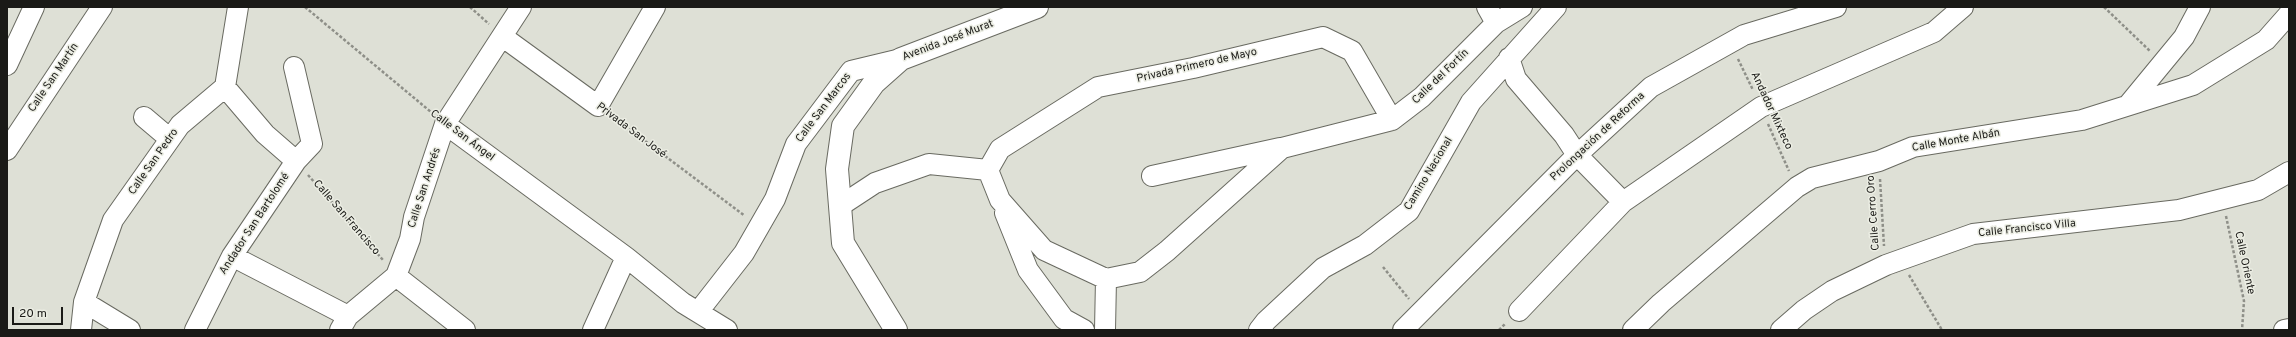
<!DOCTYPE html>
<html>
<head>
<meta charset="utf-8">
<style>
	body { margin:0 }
	#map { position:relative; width:2296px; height:337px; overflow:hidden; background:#dee0d6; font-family:Overpass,sans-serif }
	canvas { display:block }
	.frame { position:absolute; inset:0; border:8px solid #1a1a17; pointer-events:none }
	.scale { position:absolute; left:12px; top:307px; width:51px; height:18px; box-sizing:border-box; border:2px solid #1a1a17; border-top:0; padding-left:5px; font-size:12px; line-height:14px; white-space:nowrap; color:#1a1a17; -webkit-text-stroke:3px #ebede3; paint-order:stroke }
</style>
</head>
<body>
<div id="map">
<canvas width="2296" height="337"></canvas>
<div class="frame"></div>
<div class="scale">20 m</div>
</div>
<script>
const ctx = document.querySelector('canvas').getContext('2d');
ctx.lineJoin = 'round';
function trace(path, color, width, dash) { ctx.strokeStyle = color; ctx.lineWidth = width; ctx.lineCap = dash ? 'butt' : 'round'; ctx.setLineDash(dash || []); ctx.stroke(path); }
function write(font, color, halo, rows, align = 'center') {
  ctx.font = font + ' Overpass,sans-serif'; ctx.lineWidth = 3; ctx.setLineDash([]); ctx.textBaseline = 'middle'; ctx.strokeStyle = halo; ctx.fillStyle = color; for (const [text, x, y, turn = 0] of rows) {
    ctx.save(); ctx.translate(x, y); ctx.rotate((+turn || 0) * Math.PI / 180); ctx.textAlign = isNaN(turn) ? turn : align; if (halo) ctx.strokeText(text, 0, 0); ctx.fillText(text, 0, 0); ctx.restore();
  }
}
const minor = new Path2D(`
	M1487,7L1496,23
	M503,37L598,106L655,7
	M1509,58L1516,79L1564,135L1577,155L1623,202
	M7,65L34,7
	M225,87L265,134L296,161
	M2128,105L2184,37L2200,7
	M144,117L170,139
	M445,124L626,257L683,303L727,330
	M7,150L102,7
	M988,170L1000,149L1098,87L1193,68L1323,37L1352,51L1392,120
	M988,170L1000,200L1044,250L1106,279L1105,330
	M1152,176L1280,148
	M840,206L875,183L929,164L988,170
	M1005,213L1028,270L1064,319L1084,330
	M232,256L348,316
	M396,276L465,330
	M1106,279L1140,272L1167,251L1282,148L1392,120L1422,97L1496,23L1522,7
	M84,302L130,330
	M1519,311L1623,202L1761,107L1934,32L1963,7
	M698,312L744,253L775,199L796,144L851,71L901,59
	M81,330L84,302L113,220L180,125L225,87L238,7
	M195,330L232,256L296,161L312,144L294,67
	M340,330L348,316L396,276L410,239L414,217L445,124L521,7
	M593,330L626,257
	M1259,330L1266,321L1323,268L1365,245L1409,211L1471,102L1556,7
	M1403,330L1577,155L1651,87L1744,35L1836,7
	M1633,330L1661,303L1797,187L1812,178L1879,161L1913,147L2082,120L2193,85L2266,40L2289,14
	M1781,330L1804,310L1832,291L1886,265L1973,234L2179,210L2258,190L2289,172
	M2284,330L2289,329`);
const tertiary = new Path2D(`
	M896,330L843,243L837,169L843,126L874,83L901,59L1037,7`);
trace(minor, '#696a61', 22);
trace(tertiary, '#696a61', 24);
trace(new Path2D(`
	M305,7L431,112
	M470,7L489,24
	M2104,7L2150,51
	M1738,59L1753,90
	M613,117L745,216
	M1768,124L1789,171
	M308,175L383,260
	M1880,179L1884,246
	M2226,216L2244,301L2242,330
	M1383,267L1409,299
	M1909,275L1942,330
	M1499,330L1506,323`), '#8e8f88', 2.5, [3, 2]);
trace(minor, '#fff', 20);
trace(tertiary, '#fff', 22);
write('11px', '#1a1a17', '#ebede3', [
	["Avenida José Murat",948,41,-21],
	["Privada Primero de Mayo",1197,66,-13],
	["Calle del Fortín",1441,77,-44],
	["Calle San Martín",54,78,-56],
	["Calle San Marcos",824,108,-53],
	["Andador Mixteco",1771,111,65],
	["Privada San José",631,131,37],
	["Calle San Ángel",462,136,37],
	["Prolongación de Reforma",1598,137,-43],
	["Calle Monte Albán",1956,141,-10],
	["Calle San Pedro",154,162,-55],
	["Camino Nacional",1429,174,-59],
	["Calle San Andrés",425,188,-72],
	["Calle Cerro Oro",1874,213,-94],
	["Calle San Francisco",346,218,49],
	["Andador San Bartolomé",255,224,-57],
	["Calle Francisco Villa",2027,229,-6],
	["Calle Oriente",2244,263,78]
]);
</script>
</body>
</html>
